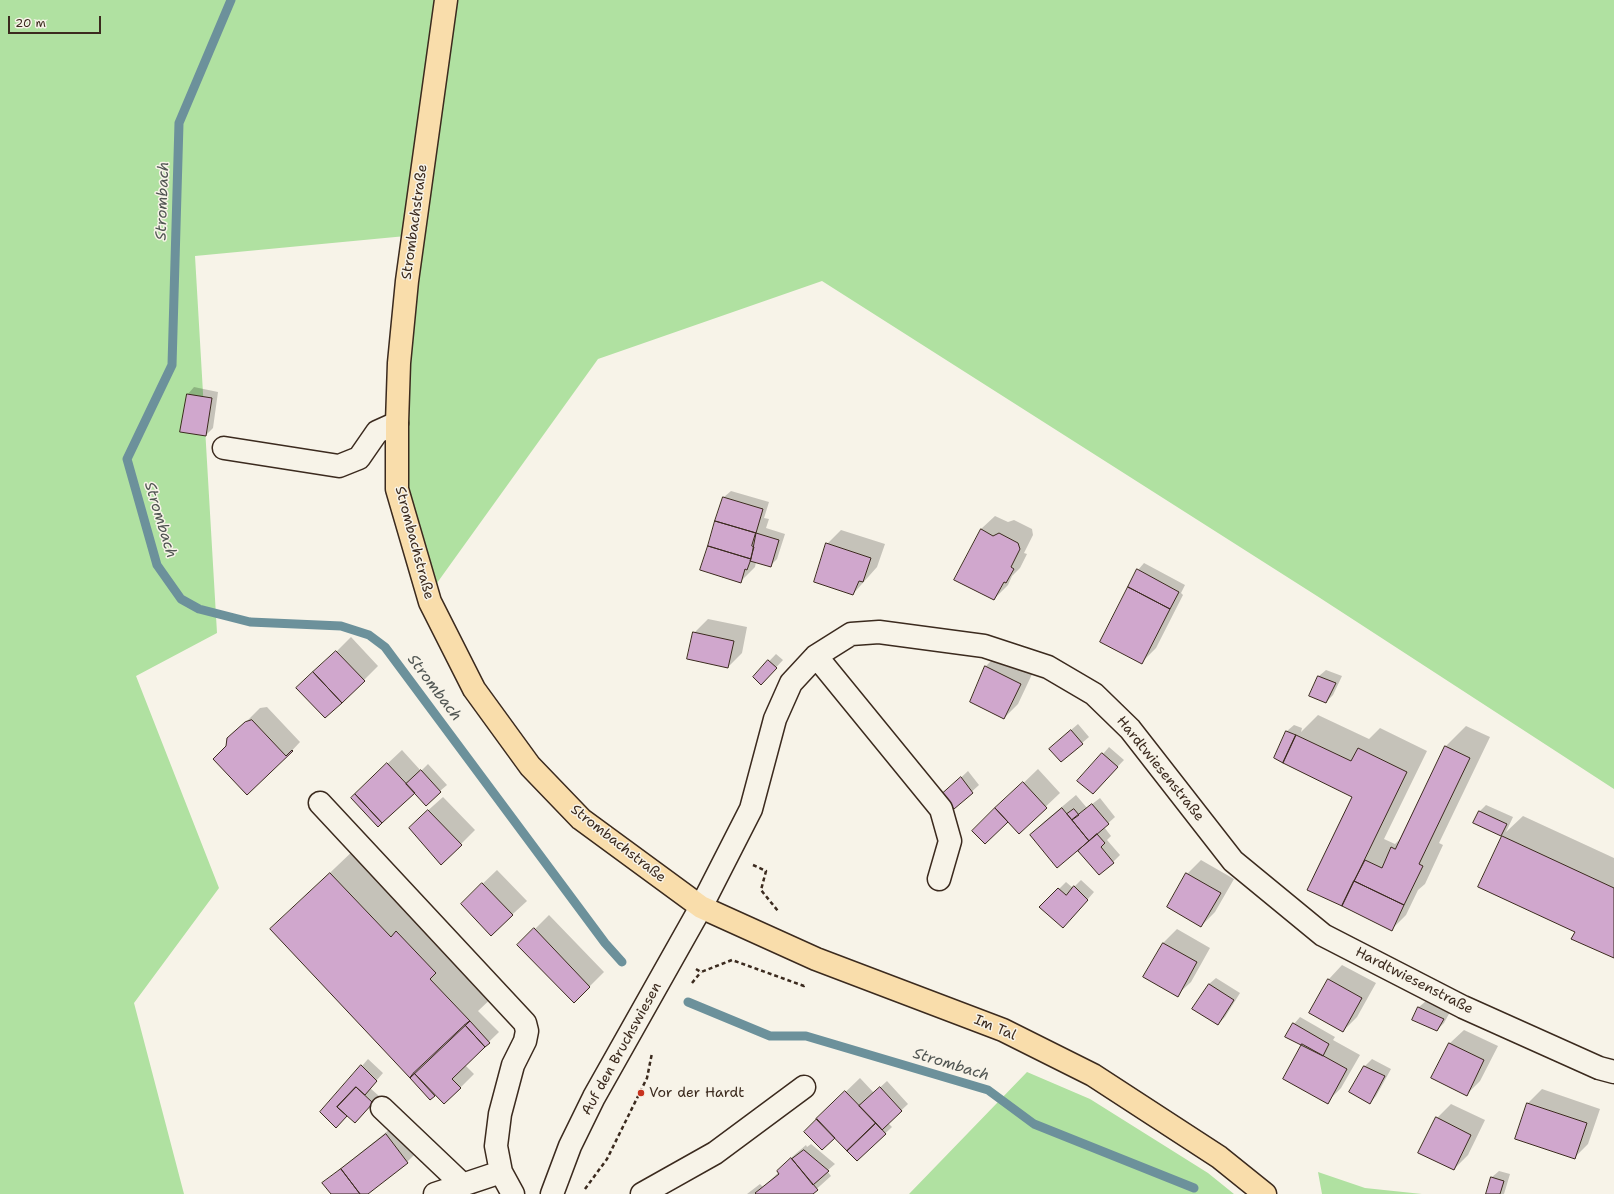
<!DOCTYPE html>
<html>
<head>
<meta charset="utf-8">
<style>
	body { margin:0 }
	#map { position:relative; width:1614px; height:1194px; overflow:hidden; background:#f7f3e8; font-family:"Shantell Sans",sans-serif }
	canvas { display:block }
	.scale { position:absolute; left:8px; top:16px; width:93px; height:18px; box-sizing:border-box; border:2px solid #3b2a1e; border-top:0; padding-left:5px; font-size:12px; line-height:14px; white-space:nowrap; color:#3b2a1e; -webkit-text-stroke:3px #f7f3e8; paint-order:stroke }
</style>
</head>
<body>
<div id="map">
<canvas width="1614" height="1194"></canvas>
<div class="scale">20 m</div>
</div>
<script>
const ctx = document.querySelector('canvas').getContext('2d');
ctx.lineJoin = 'round';
function fill(path, color) { ctx.fillStyle = color; ctx.fill(path, 'evenodd'); }
function trace(path, color, width, dash) { ctx.strokeStyle = color; ctx.lineWidth = width; ctx.lineCap = dash ? 'butt' : 'round'; ctx.setLineDash(dash || []); ctx.stroke(path); }
function write(font, color, halo, rows, align = 'center') {
  ctx.font = font + ' "Shantell Sans",sans-serif'; ctx.lineWidth = 3; ctx.setLineDash([]); ctx.textBaseline = 'middle'; ctx.strokeStyle = halo; ctx.fillStyle = color; for (const [text, x, y, turn = 0] of rows) {
    ctx.save(); ctx.translate(x, y); ctx.rotate((+turn || 0) * Math.PI / 180); ctx.textAlign = isNaN(turn) ? turn : align; if (halo) ctx.strokeText(text, 0, 0); ctx.fillText(text, 0, 0); ctx.restore();
  }
}
fill(new Path2D(`
	M0,0H437L406,236L195,256L217,633L136,676L219,888L134,1003L184,1194H0Z
	M458,0H1614V789L1317,596L822,281L598,359L437,583L407,482L405,369L415,282Z
	M1027,1072L1090,1099L1208,1173L1234,1194H909Z
	M1318,1172L1365,1188L1422,1194H1322Z`), '#b0e1a1');
fill(new Path2D(`
	M194,387L218,392L213,428L206,435L188,394Z
	M731,491L769,502L764,518L769,519L766,528L785,534L777,559L770,566L756,562L755,567L741,581L724,497Z
	M995,516L1008,522L1014,520L1032,529L1033,535L1024,553L1027,554L1020,568L1012,576L1008,585L994,599L981,529Z
	M841,530L885,544L877,567L853,594L827,544Z
	M1144,563L1185,585L1181,593L1183,595L1156,648L1142,662L1138,570Z
	M708,619L747,627L742,653L728,667L694,633Z
	M351,637L378,666L364,680L329,659Z
	M999,653L1034,670L1018,704L1004,718L985,667Z
	M776,654L783,660L768,676L754,677Z
	M1326,670L1342,676L1333,695L1326,702L1310,695L1319,676Z
	M267,707L300,742L287,756L227,746L243,725L260,708Z
	M1318,715L1369,739L1380,728L1427,751L1384,839L1395,844L1401,838L1446,746L1466,726L1490,737L1439,843L1443,845L1425,884L1418,890L1406,915L1392,929L1342,905L1354,796L1275,758L1287,731L1294,725L1302,728L1301,732Z
	M1078,724L1089,737L1082,743L1057,742Z
	M1109,747L1124,760L1099,786L1103,754Z
	M402,750L421,771L428,764L447,785L440,791H414L370,780Z
	M1038,769L1060,793L1019,832L1011,795Z
	M968,771L979,785L954,808L950,788Z
	M1076,795L1087,808L1100,798L1115,817L1104,827L1111,836L1107,840L1120,855L1113,862L1082,846L1031,835L1045,821Z
	M443,797L475,830L441,864L424,814Z
	M1486,805L1513,817L1506,832L1523,816L1614,858V957L1576,931L1479,887L1503,836L1475,823L1479,812Z
	M357,847L496,994L478,1011L499,1032L465,1065L474,1074L460,1088L435,1094L430,1098L271,929Z
	M1201,860L1234,879L1215,912L1201,926L1168,907L1187,874Z
	M497,870L527,901L491,934L476,890Z
	M1081,880L1094,892L1070,920L1041,907L1066,882L1073,888Z
	M549,915L604,972L574,1002L519,945Z
	M1177,929L1210,948L1191,982L1177,995L1163,943Z
	M1342,965L1376,983L1357,1017L1343,1031L1329,979Z
	M1216,978L1240,993L1225,1017L1218,1024L1209,984Z
	M1426,1001L1450,1012L1444,1023L1437,1030L1419,1007Z
	M1300,1017L1335,1037L1333,1040L1360,1055L1341,1088L1327,1102L1294,1024Z
	M1464,1030L1498,1046L1480,1081L1466,1095L1433,1078L1450,1043Z
	M368,1059L383,1073L370,1088L379,1096L361,1115H347L343,1120L322,1112Z
	M1372,1059L1391,1069L1376,1096L1370,1103L1350,1091L1365,1066Z
	M860,1078L874,1093L887,1081L908,1104L888,1123L892,1127L857,1160L832,1105Z
	M1542,1089L1600,1109L1588,1144L1574,1158L1528,1103Z
	M1451,1104L1485,1120L1468,1155L1454,1169L1437,1118Z
	M400,1121L421,1148L407,1162L366,1194H332L323,1183Z
	M811,1144L835,1164L827,1171L831,1176L811,1194H747L760,1184L763,1187L779,1172L778,1171L792,1157L806,1145L807,1147Z
	M1499,1171L1510,1174L1504,1194H1487L1492,1177Z`), '#0003');
trace(new Path2D(`
	M231,0L179,123L172,365L127,459L157,565L181,599L199,609L250,622L341,626L369,635L385,647L605,943L622,962
	M688,1002L770,1036H806L988,1090L1034,1124L1194,1188`), '#6c919b', 9);
const building = new Path2D(`
	M187,394L212,398L206,436L180,432Z
	M723,497L763,509L756,533L715,521Z
	M715,521L756,533L751,559L708,546Z
	M981,529L993,536L999,533L1018,543L1020,549L1011,567L1014,569L1006,583L1004,582L994,600L954,580Z
	M756,533L779,540L771,567L750,561L754,547L752,546Z
	M826,543L871,558L863,582L859,581L853,595L814,582Z
	M708,546L751,559L747,570L745,569L741,583L700,570Z
	M1137,569L1179,592L1170,609L1128,587Z
	M1128,587L1170,609L1142,664L1100,642Z
	M693,632L734,641L728,668L687,659Z
	M336,651L365,681L342,703L313,672Z
	M768,660L777,668L761,685L753,677Z
	M985,666L1021,684L1004,719L970,702Z
	M313,672L342,703L325,718L296,688Z
	M1318,676L1336,683L1326,703L1309,696Z
	M252,720L286,756L292,750L293,751L247,795L213,759L226,746L227,738L245,722Z
	M1071,730L1083,744L1061,762L1049,749Z
	M1286,731L1296,735L1283,763L1274,758Z
	M1296,735L1351,761L1358,748L1407,772L1342,906L1307,890L1352,797L1283,763Z
	M1445,746L1470,758L1419,864L1423,866L1404,905L1354,881L1365,860L1382,868L1391,847L1395,849Z
	M1102,753L1118,767L1093,794L1077,781Z
	M387,763L415,793L382,823L355,794Z
	M421,770L441,792L426,806L406,784Z
	M961,777L973,793L954,809L942,794Z
	M1023,782L1047,808L1019,834L995,808Z
	M355,794L382,823L378,827L351,798Z
	M1092,804L1109,824L1089,841L1072,820Z
	M995,808L1008,822L985,844L972,831Z
	M1062,808L1089,841L1057,868L1030,835Z
	M1074,809L1079,815L1072,820L1067,814Z
	M428,810L462,845L441,865L409,828Z
	M1479,811L1507,824L1501,836L1473,823Z
	M1097,834L1105,843L1101,847L1114,863L1099,875L1078,851Z
	M1502,836L1614,888V958L1571,939L1575,932L1478,887Z
	M330,873L391,937L396,931L436,973L430,979L470,1021L410,1078L270,929Z
	M1186,873L1221,893L1201,927L1167,907Z
	M1354,881L1404,905L1392,931L1342,906Z
	M482,883L513,915L491,936L461,904Z
	M1074,886L1088,900L1063,928L1039,907L1058,888L1066,895Z
	M534,928L590,987L574,1003L517,945Z
	M1163,943L1197,962L1178,997L1143,977Z
	M1328,979L1362,998L1343,1032L1309,1013Z
	M1209,984L1234,1000L1218,1025L1192,1009Z
	M1418,1007L1444,1019L1437,1031L1412,1020Z
	M470,1021L490,1043L485,1047L465,1025Z
	M1293,1023L1329,1044L1323,1056L1285,1037Z
	M465,1025L485,1047L452,1079L461,1088L444,1104L414,1073Z
	M1449,1043L1484,1060L1467,1096L1431,1078Z
	M1302,1044L1347,1069L1328,1104L1283,1079Z
	M361,1065L377,1081L365,1095L356,1087L337,1107L347,1116L336,1128L320,1112Z
	M1364,1066L1385,1076L1370,1104L1349,1092Z
	M414,1073L435,1096L430,1100L410,1078Z
	M356,1087L373,1103L355,1123L337,1107Z
	M880,1087L902,1111L882,1130L859,1106Z
	M845,1091L876,1123L847,1151L816,1119Z
	M1527,1103L1587,1123L1575,1159L1515,1139Z
	M1436,1117L1471,1135L1454,1170L1418,1153Z
	M817,1119L835,1138L822,1150L804,1132Z
	M876,1123L886,1134L857,1161L847,1151Z
	M386,1134L408,1163L368,1194H360L341,1169Z
	M804,1150L829,1171L813,1185L792,1159Z
	M791,1158L818,1190L813,1194H756L755,1193L779,1174L777,1171Z
	M341,1169L360,1194H331L322,1183Z
	M1491,1177L1504,1181L1500,1194H1486Z`);
fill(building, '#d0a7cd');
trace(building, '#3b2a1e', 1);
const minor = new Path2D(`
	M224,448L339,466L359,458L377,432L397,423
	M816,656L941,809L950,841L939,879
	M320,803L525,1023L527,1031L525,1041L513,1065L500,1114L496,1146L501,1172L513,1194
	M382,1108L463,1185
	M435,1194L501,1172
	M552,1194L570,1146L594,1097L701,907L751,809L775,719L791,683L816,656L851,634L879,632L984,646L1048,667L1094,694L1130,729L1233,861L1323,935L1463,1007L1599,1068L1614,1072
	M642,1194L715,1153L804,1087`);
const major = new Path2D(`
	M446,0L407,281L399,363L397,423V489L430,602L474,689L530,766L581,819L701,907L816,959L1003,1030L1093,1075L1219,1157L1265,1194`);
trace(minor, '#3b2a1e', 25);
trace(major, '#3b2a1e', 25);
trace(new Path2D(`
	M753,865L766,871L761,890L778,911
	M696,969L701,972L732,960L804,986L805,985
	M692,983L701,972
	M585,1189L607,1159L647,1078L652,1053`), '#3b2a1e', 2.5, [4, 3]);
trace(minor, '#f7f3e8', 22);
trace(major, '#f9ddab', 22);
for (const [x, y, r, color] of [
	[641,1093,4,"#c8321e"]
]) { const dot = new Path2D(); dot.arc(x, y, r, 0, 2 * Math.PI); ctx.fillStyle = color; ctx.fill(dot); trace(dot, '#f7f3e8', 1.5); }
write('14px', '#3b2a1e', '#f7f3e8', [
	["Strombachstraße",415,222,-82],
	["Strombachstraße",414,543,75],
	["Hardtwiesenstraße",1160,769,51],
	["Strombachstraße",618,844,38],
	["Hardtwiesenstraße",1414,981,27],
	["Im Tal",995,1028,23],
	["Auf den Bruchswiesen",622,1049,-61]
]);
write('14px', '#3b2a1e', '#f7f3e8', [
	["Vor der Hardt",649,1093]
], 'left');
write('italic 15px', '#505552', '#f7f3e8', [
	["Strombach",163,201,-88],
	["Strombach",160,520,73],
	["Strombach",434,688,53],
	["Strombach",951,1065,17]
]);
</script>
</body>
</html>
